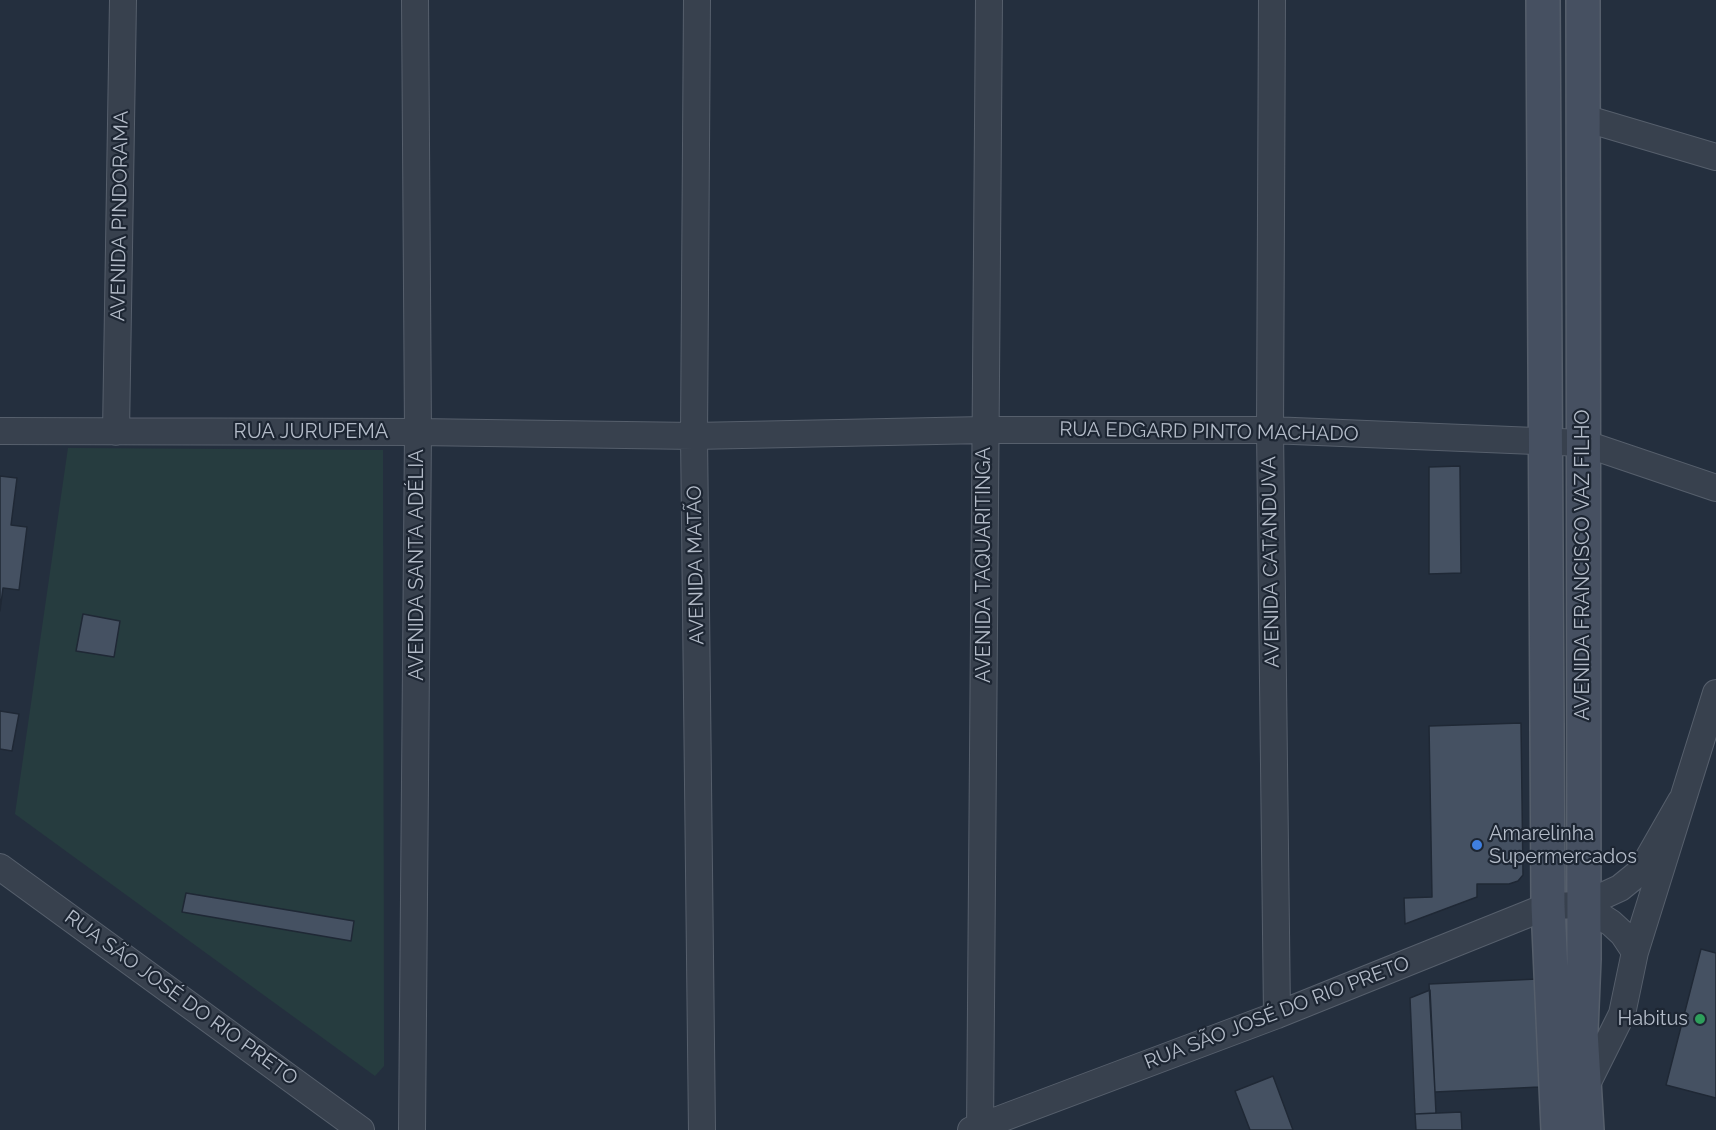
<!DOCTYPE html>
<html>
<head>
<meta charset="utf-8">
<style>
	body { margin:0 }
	canvas { display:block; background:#242f3e }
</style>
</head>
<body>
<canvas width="1716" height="1130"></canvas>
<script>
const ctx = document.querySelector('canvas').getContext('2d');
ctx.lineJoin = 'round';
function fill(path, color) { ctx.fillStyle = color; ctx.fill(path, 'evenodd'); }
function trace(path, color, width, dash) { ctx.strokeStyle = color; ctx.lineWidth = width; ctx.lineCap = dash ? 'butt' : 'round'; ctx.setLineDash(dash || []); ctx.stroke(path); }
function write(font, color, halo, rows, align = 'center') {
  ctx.font = font + ' Raleway,sans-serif'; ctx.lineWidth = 4.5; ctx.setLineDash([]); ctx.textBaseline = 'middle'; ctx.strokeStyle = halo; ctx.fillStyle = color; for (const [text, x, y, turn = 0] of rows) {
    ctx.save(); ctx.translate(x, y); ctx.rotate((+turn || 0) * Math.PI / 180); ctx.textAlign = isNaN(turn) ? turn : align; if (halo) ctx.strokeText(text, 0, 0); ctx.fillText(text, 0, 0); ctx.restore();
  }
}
fill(new Path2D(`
	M68,448L383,450L384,1066L375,1076L15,814Z`), '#263c3f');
const building = new Path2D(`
	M1460,466L1461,573L1429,574V467Z
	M0,476L17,478L11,525L27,527L19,590L3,588L0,611Z
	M83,614L120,621L114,657L76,651Z
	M0,711L19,714L12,751L0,749Z
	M1521,723L1523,875L1518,881L1509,884H1477V897L1405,924L1404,898L1432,897L1429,726Z
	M186,893L354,921L351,941L182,912Z
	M1701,949L1716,953V1098L1666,1085Z
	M1537,979L1540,1087L1435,1092L1429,984Z
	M1430,990L1436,1113L1415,1114L1410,998Z
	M1273,1076L1293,1130H1250L1235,1091Z
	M1461,1112L1462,1130H1416L1415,1114Z`);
fill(building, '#455162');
trace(building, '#1f2835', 1.5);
const minor = new Path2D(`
	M697,0L694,436L702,1130
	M1272,0L1270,430L1277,1015
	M1584,118L1716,157
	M0,431L418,432L694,436L984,430H1270L1583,443L1716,488
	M116,432L123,0
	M0,867L361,1130
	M1583,905L1611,923L1623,934L1635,952
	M1584,1090L1622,1014L1635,952L1716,693
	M412,1130L418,432L415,0
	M971,1130L1277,1015L1548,906L1583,905L1620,888L1641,871L1681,801
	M980,1130L989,0`);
const secondary = new Path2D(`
	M1543,0L1548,906L1558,1130
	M1583,0L1584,959L1581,1031L1587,1130`);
trace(minor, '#565f6c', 28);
trace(secondary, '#565f6c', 36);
trace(minor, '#38414e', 26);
trace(secondary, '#465061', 33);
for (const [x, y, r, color] of [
	[1477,845,6,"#3f7fe0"],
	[1700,1019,6,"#2e9e5b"]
]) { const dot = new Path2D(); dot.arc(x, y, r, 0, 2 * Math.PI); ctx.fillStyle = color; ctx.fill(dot); trace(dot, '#1d2633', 2); }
write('20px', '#b4bcc9', '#1d2633', [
	["AVENIDA PINDORAMA",120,216,-89],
	["RUA JURUPEMA",311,432],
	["RUA EDGARD PINTO MACHADO",1209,432,1],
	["AVENIDA CATANDUVA",1271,562,-91],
	["AVENIDA SANTA ADÉLIA",417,565,-90],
	["AVENIDA MATÃO",696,565,-91],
	["AVENIDA TAQUARITINGA",984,565,-90],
	["AVENIDA FRANCISCO VAZ FILHO",1583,565,-90],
	["RUA SÃO JOSÉ DO RIO PRETO",181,998,36],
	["RUA SÃO JOSÉ DO RIO PRETO",1277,1013,-21]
]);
write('20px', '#b4bcc9', '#1d2633', [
	["Amarelinha",1489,834],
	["Supermercados",1489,857],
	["Habitus",1688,1019,"right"]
], 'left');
</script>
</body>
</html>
